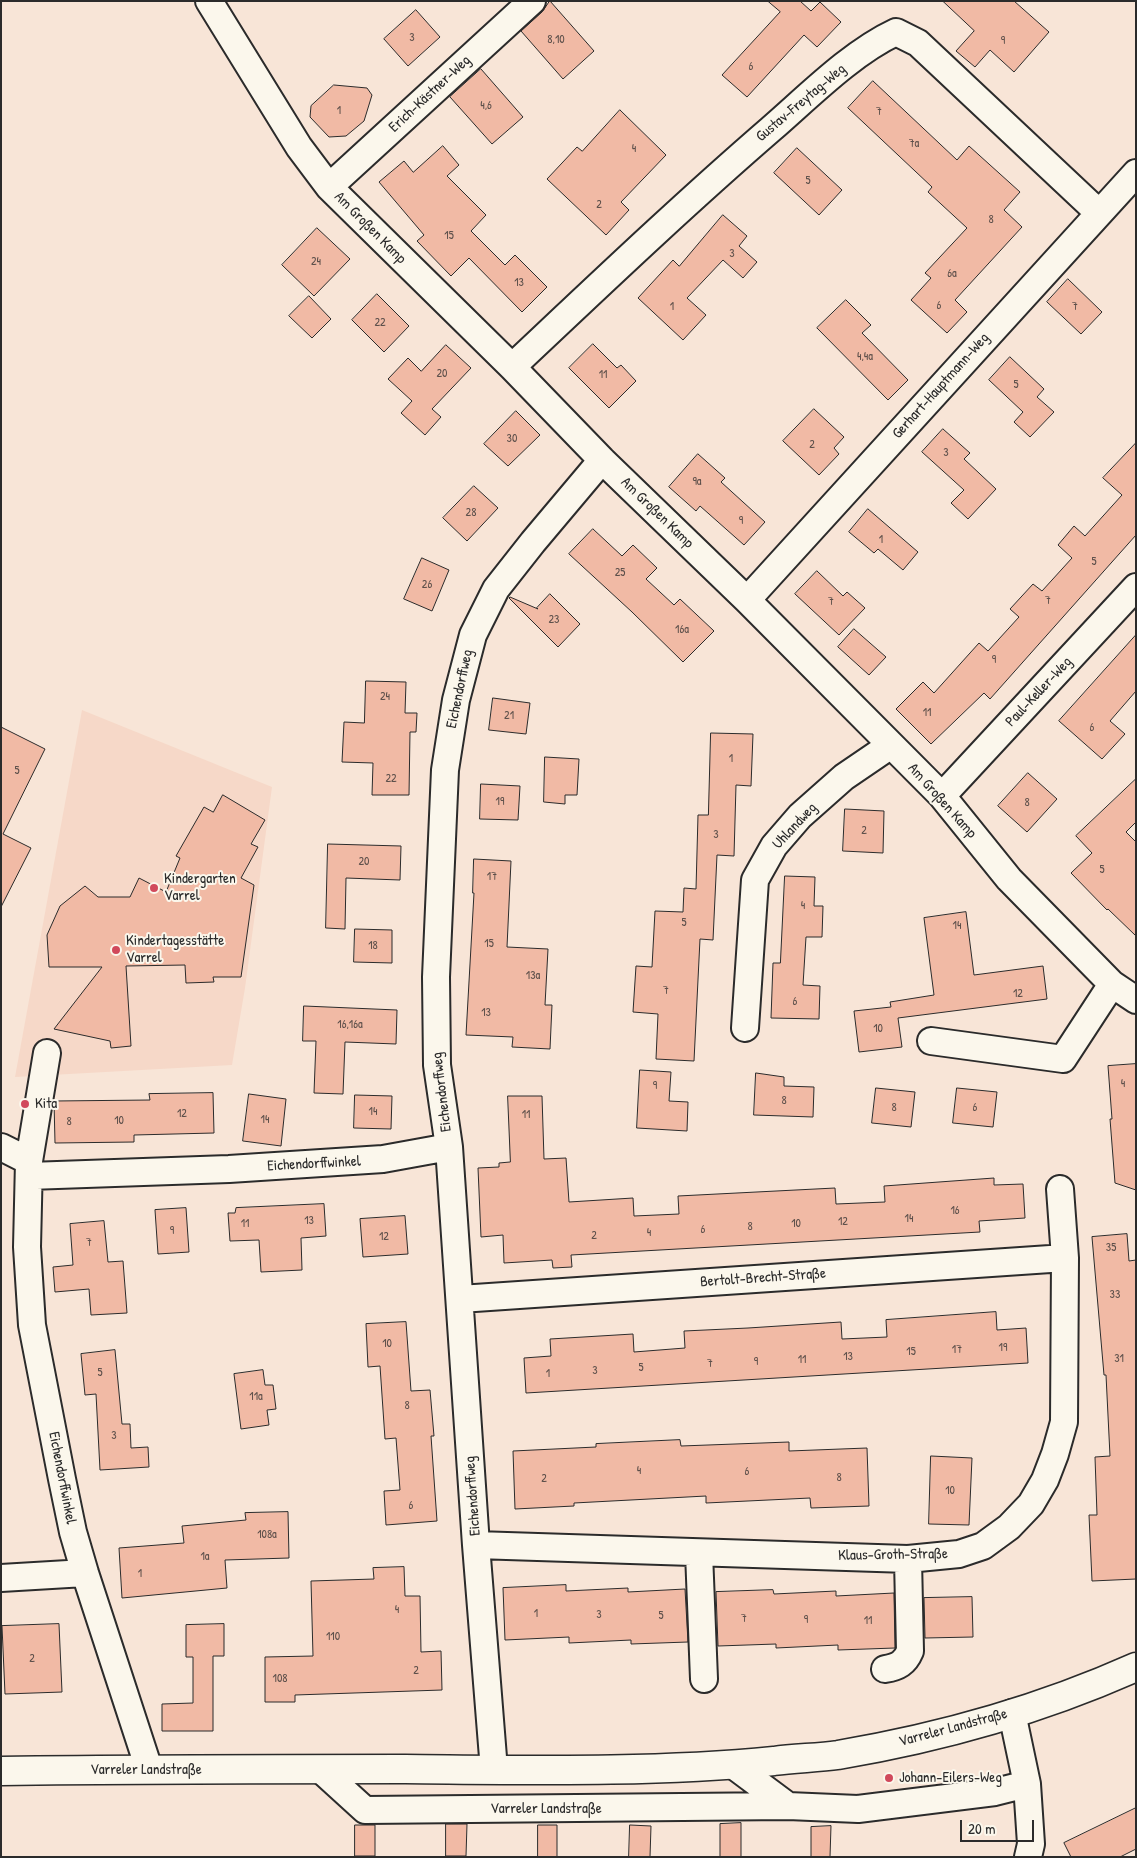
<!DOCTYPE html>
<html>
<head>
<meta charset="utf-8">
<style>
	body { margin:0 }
	#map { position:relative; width:1137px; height:1858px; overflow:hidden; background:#f8e5d7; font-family:"Patrick Hand",sans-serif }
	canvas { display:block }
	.frame { position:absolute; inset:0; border:2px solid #2b2b2b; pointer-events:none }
	.scale { position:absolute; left:960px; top:1820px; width:74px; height:22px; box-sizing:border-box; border:2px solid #2b2b2b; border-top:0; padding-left:6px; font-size:15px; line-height:18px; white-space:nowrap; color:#2b2b2b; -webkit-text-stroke:4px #fbf7ec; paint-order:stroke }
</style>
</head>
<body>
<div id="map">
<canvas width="1137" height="1858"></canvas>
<div class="frame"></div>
<div class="scale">20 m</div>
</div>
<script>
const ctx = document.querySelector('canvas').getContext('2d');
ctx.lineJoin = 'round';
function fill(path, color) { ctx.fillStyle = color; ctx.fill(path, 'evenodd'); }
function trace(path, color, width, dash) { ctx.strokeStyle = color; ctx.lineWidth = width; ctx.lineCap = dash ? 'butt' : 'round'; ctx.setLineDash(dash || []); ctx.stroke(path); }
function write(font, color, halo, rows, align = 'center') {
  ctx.font = font + ' "Patrick Hand",sans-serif'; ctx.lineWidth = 4; ctx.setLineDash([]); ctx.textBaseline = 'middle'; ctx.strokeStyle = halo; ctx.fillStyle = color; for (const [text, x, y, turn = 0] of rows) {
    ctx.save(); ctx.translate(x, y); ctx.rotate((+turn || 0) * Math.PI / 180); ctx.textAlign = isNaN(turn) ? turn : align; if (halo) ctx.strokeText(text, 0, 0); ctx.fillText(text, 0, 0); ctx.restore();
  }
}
fill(new Path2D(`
	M82,710L272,787L245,988L232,1065L15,1077Z`), '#f6d8c8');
const building = new Path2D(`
	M550,1L594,51L563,79L521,31L542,12Z
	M768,1H800L811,11L820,2L841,22L817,47L804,35L747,97L722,75L780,12Z
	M943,1H1014L1049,32L1014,72L990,50L975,67L956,51L974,31Z
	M416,10L440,37L408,66L384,39Z
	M481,69L523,117L492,144L450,97Z
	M873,81L957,160L969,146L1020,192L1004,210L1022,227L955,300L967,312L947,333L911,300L931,278L925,273L967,228L928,192L932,187L848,108Z
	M334,85L367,88L372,95L364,121L346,136L329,137L310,117L311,106Z
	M620,110L666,155L621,202L629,210L606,235L547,179L577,147L582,151Z
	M443,146L459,165L447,176L486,215L471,231L505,265L515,255L547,287L522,312L469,258L451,276L417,241L424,235L379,182L404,161L413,172Z
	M797,148L842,190L819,215L774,173Z
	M723,215L747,236L739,246L757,262L743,278L723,260L687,298L706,315L683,340L638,298L673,260L679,266Z
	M317,228L350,259L314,296L282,265Z
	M1068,279L1102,312L1081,334L1047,302Z
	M377,294L409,326L384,352L352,320Z
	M309,296L331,319L312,338L289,316Z
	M846,300L871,325L862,333L908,380L888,400L817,328Z
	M593,344L617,368L621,365L636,381L609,408L569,368Z
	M446,345L471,368L432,409L441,417L425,435L401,413L412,401L388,379L408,358L421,371Z
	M1010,357L1044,389L1037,397L1054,412L1030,437L1014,422L1023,412L989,380Z
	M814,409L844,437L834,448L839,454L819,475L783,441Z
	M516,411L540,435L508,466L484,444Z
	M943,429L970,453L964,459L996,489L968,519L951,503L964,490L922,452Z
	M1136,443V535L990,699L984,693L931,744L896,709L923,682L934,693L979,643L988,651L1019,617L1010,609L1033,584L1042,591L1072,558L1058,545L1074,526L1085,536L1122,495L1103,478Z
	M698,454L725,478L721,482L765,522L744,545L700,506L696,511L669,487Z
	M474,486L498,508L467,541L443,518Z
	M868,509L918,552L903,570L878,549L874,553L849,532Z
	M593,529L622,556L633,545L657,568L646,579L674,605L680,599L714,631L683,662L632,612L569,554Z
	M422,558L449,570L432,611L404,599Z
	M817,571L843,596L847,592L865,608L839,635L795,594Z
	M550,594L580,624L558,647L509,598L510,597L538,609L537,608Z
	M854,629L886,657L869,675L838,647Z
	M1136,635V691L1110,721L1125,734L1102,759L1059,721Z
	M366,681L406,682L405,713H417L416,732H410L409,795H372L373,763L342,762L344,722L364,723Z
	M493,698L530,703L526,734L489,730Z
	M1,727L45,749L3,834L31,848L1,907Z
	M711,733L753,734L751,786L736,785L734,856L717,855L713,940L700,939L694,1061L656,1059L658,1014L633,1012L636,966L652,967L655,911L683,912L684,888L696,889L698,815H708Z
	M545,757L579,759L577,795H565V804L544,802Z
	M1028,773L1057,799L1027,832L998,806Z
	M1136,779V822L1126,832L1136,842V936L1108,909L1107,910L1071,873L1092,853L1076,836Z
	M481,784L520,786L518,820L480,819Z
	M223,795L265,820L251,844L258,847L241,878L254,885L241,977H213L214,982L186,983L185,965L126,966L131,1046L111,1048L110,1041L54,1029L102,967H49L47,935L60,906L85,886L98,897H130L139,878L166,892L180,858L176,856L204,807L213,812Z
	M845,809L884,811L883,853L843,851Z
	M328,844L401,846L400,880L346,878L345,929L326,928Z
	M474,859L511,861L507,947L548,949L545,1005H552L550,1049L512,1047L513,1037L466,1035L474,893H473Z
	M785,876L815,877L814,906H823L822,937H806L803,985L820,986L819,1019L771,1018L773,963H780Z
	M966,912L974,975L1043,966L1047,999L898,1018L902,1047L859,1052L854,1011L891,1007L890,1002L934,995L924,918Z
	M355,929L392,930V963L354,962Z
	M304,1006L397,1010L396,1044L345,1042L343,1094L314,1093L316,1041H303Z
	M1136,1064V1190L1115,1183L1110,1119H1112L1108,1066Z
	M640,1070L671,1072L669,1101L688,1102L687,1131L637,1128Z
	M756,1073L784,1077V1086L814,1087L813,1117L754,1115Z
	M876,1088L915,1092L911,1127L872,1123Z
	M957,1088L997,1092L993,1127L953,1123Z
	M213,1093L214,1133L134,1135V1142L55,1143L54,1101L150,1100L149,1094Z
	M249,1094L286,1099L281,1146L243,1141Z
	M355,1095L392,1096L391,1129L354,1128Z
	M508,1096H542L544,1159L566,1158L569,1202L633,1198L634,1216L679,1214L678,1196L835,1188L836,1204L885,1202L884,1186L994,1178V1185L1023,1184L1025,1218L979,1221L980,1232L571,1255L572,1267L553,1268L552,1260L504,1263L503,1235L481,1237L478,1168L499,1167V1163L510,1162Z
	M324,1204L326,1236L301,1238L302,1270L261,1272L259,1240L230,1241L228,1213H235L236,1208Z
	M186,1208L189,1252L158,1254L155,1210Z
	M405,1216L408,1254L363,1257L360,1219Z
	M104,1221L108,1262L123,1261L127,1313L91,1315L89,1289L55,1292L53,1267L73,1265L70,1224Z
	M1127,1234L1129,1261L1136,1260V1579L1092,1581L1089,1515H1097L1095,1457L1110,1456L1106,1375H1104L1092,1237Z
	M996,1312L997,1330L1026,1328L1028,1363L526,1393L524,1358L551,1356L550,1339L633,1334L634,1352L685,1348L684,1331L748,1328L841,1322L842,1339L887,1337L886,1320Z
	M406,1322L411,1391L430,1390L434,1436H431L437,1521L386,1525L384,1491L400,1490L396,1438L385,1439L380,1366L368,1367L366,1324Z
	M115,1350L122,1424H130L131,1448L148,1447L149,1467L100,1470L96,1394L85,1395L81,1354Z
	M263,1370L265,1385H273L276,1409L267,1410L269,1425L241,1429L234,1374Z
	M680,1440L681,1446L789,1442V1451L867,1448L869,1506L811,1508L810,1498L706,1503V1496L574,1503V1506L515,1509L513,1451L596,1447V1444Z
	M931,1456L972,1458L969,1525L929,1524Z
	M288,1512L289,1558L225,1560L227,1588L122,1598L119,1548L184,1543L182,1526L246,1520L245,1513Z
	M404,1567L405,1596H420L421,1652L441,1651L442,1690L295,1695V1702H265V1657L313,1656L311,1581L374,1579L373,1568Z
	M566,1585V1591L628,1588V1592L685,1589L688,1642L631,1644V1640L569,1643V1637L505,1640L503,1588Z
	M773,1590L774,1594L836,1591V1596L894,1593L895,1648L838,1650V1645L776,1648V1644L718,1646L716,1592Z
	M972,1597L973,1637L925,1638L924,1598Z
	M59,1624L62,1692L5,1694L2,1626Z
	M224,1624V1656H213V1731H162V1704L193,1703V1657H186V1625Z
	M1136,1808V1849L1120,1857H1071L1064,1843Z
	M741,1823V1857H720V1824Z
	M446,1824H467L466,1856H446Z
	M355,1825H375V1856H355Z
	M538,1825H557V1857H538Z
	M630,1825L651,1826L650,1857H629Z
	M831,1826L830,1857H811V1827Z`);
fill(building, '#f1baa5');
trace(building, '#2b2b2b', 1);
const minor = new Path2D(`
	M209,1L299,147L329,187L512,367L602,460L747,600L942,796L1009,879L1112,984L1136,1000
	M329,187L532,1
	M512,367C597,287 682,206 771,129C808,97 851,53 896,32L918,43L1099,213
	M747,600L1136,173
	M942,796L1136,587
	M745,1028L755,880L774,846L800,816L844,777L891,745
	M931,1041L1063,1059L1112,984
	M47,1053L29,1161L27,1247L32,1325L62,1479L73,1532L85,1573L149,1769
	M1,1147L29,1161
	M29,1176L229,1169L383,1159L449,1147
	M460,1299L1065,1258
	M476,1545L908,1559L959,1554L983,1546L1009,1527L1031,1504L1045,1480L1055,1454L1064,1422L1065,1258L1060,1189
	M699,1553L704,1679
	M1,1578L85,1573
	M885,1669C898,1667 905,1663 910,1651L908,1559
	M1012,1713L1027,1784L1031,1844L1028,1857
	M733,1765L788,1806
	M320,1769L365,1810L788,1806L858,1809L995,1792L1027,1784
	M494,1770L476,1545L449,1147L437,1065L436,977L445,770L456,700L473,635L496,589L533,542L602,460`);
const major = new Path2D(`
	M1,1771C136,1769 271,1769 405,1769C528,1770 652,1773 774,1761C795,1758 817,1758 838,1755C939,1738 1042,1709 1136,1667`);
trace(minor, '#2b2b2b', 30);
trace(major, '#2b2b2b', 31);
trace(minor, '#fbf7ec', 26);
trace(major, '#fbf7ec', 28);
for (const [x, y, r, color] of [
	[154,888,5,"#d1495b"],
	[116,950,5,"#d1495b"],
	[25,1104,5,"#d1495b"],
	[889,1778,5,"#d1495b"]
]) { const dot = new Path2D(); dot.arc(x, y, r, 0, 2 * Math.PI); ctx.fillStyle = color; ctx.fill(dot); trace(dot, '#fbf7ec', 2); }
write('12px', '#5c4f4a', null, [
	["3",412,38],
	["8,10",556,40],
	["9",1003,41],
	["6",751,67],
	["4,6",486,106],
	["1",339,111],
	["7",879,112],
	["7a",914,144],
	["4",634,149],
	["5",808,181],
	["2",599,205],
	["8",991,220],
	["15",449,236],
	["3",732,254],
	["24",316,262],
	["6a",952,274],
	["13",519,283],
	["6",939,306],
	["1",672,307],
	["7",1075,307],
	["22",380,323],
	["4,4a",865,357],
	["20",442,374],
	["11",603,375],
	["5",1016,385],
	["30",512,439],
	["2",812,445],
	["3",946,453],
	["9a",697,482],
	["28",471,513],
	["9",741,521],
	["1",881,540],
	["5",1094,562],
	["25",620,573],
	["26",427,585],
	["7",1048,601],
	["7",831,602],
	["23",554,620],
	["16a",682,630],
	["9",994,660],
	["24",385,697],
	["11",927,713],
	["21",509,716],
	["6",1092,728],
	["1",731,759],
	["5",17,771],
	["22",391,779],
	["19",500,802],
	["8",1027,803],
	["2",864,831],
	["3",716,835],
	["20",364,862],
	["5",1102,870],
	["17",492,877],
	["4",803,906],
	["5",684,923],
	["14",957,926],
	["15",489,944],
	["18",373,946],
	["13a",533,976],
	["7",666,991],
	["12",1018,994],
	["6",795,1002],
	["13",486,1013],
	["16,16a",350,1025],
	["10",878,1029],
	["4",1123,1084],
	["9",655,1086],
	["8",784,1101],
	["8",894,1108],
	["6",975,1108],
	["14",373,1112],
	["12",182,1114],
	["11",526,1115],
	["14",265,1120],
	["10",119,1121],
	["8",69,1122],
	["16",955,1211],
	["14",909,1219],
	["13",309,1221],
	["12",843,1222],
	["11",245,1224],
	["10",796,1224],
	["8",750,1227],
	["6",703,1230],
	["9",172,1231],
	["4",649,1233],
	["2",594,1236],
	["12",384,1237],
	["7",89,1243],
	["35",1111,1248],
	["33",1115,1295],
	["10",387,1344],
	["19",1003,1348],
	["17",957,1350],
	["15",911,1352],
	["13",848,1357],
	["31",1119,1359],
	["11",802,1360],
	["9",756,1362],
	["7",710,1364],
	["5",641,1368],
	["3",595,1371],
	["5",100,1373],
	["1",548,1374],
	["11a",256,1397],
	["8",407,1406],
	["3",114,1436],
	["4",639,1471],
	["6",747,1472],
	["8",839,1478],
	["2",544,1479],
	["10",950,1491],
	["6",411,1506],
	["108a",267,1535],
	["1a",205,1557],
	["1",140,1574],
	["4",397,1610],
	["1",536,1614],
	["3",599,1615],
	["5",661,1616],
	["7",744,1619],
	["9",806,1620],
	["11",868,1621],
	["110",333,1637],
	["2",32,1659],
	["2",416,1671],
	["108",280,1679]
]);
write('15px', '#2b2b2b', '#fbf7ec', [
	["Erich-Kästner-Weg",430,94,-43],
	["Gustav-Freytag-Weg",801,103,-40],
	["Am Großen Kamp",370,228,45],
	["Gerhart-Hauptmann-Weg",941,386,-48],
	["Am Großen Kamp",657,513,44],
	["Eichendorffweg",460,689,-78],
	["Paul-Keller-Weg",1039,692,-47],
	["Am Großen Kamp",942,801,48],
	["Uhlandweg",795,826,-47],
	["Eichendorffweg",442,1092,-97],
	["Eichendorffwinkel",314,1164,-3],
	["Bertolt-Brecht-Straße",763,1278,-4],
	["Eichendorffwinkel",62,1478,79],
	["Eichendorffweg",473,1496,-94],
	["Klaus-Groth-Straße",893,1555,-1],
	["Varreler Landstraße",953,1728,-15],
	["Varreler Landstraße",146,1770],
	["Varreler Landstraße",546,1809]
]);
write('15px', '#2b2b2b', '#fbf7ec', [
	["Kindergarten",164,879],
	["Varrel",164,896],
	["Kindertagesstätte",126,941],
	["Varrel",126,958],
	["Kita",35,1104],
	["Johann-Eilers-Weg",899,1778]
], 'left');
</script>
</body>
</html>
